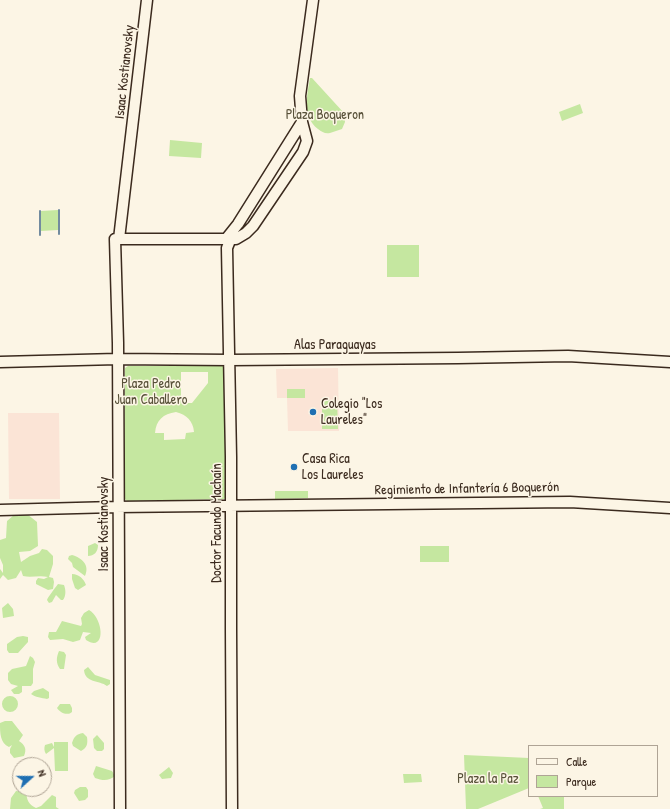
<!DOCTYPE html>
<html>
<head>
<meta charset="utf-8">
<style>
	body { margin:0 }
	#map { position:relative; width:670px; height:809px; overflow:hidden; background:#fcf5e5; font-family:"Patrick Hand",sans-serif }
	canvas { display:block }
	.legend { position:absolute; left:528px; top:745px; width:130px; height:52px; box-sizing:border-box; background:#fcf5e5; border:1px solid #afa495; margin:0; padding:5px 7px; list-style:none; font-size:12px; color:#3b2a1e }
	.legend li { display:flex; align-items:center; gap:8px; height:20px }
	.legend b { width:20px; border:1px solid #afa495 }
	.north { position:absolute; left:12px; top:757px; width:40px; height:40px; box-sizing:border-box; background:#fcf5e5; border:1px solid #afa495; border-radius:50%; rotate:69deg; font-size:11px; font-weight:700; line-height:16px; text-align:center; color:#3b2a1e }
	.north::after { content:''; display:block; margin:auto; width:14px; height:18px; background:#1f6fb2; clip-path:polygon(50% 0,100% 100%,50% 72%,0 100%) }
</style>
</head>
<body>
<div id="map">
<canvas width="670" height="809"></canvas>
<ul class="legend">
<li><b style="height:5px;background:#fcf5e5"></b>Calle</li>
<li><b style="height:11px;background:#c5e7a0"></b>Parque</li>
</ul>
<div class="north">N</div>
</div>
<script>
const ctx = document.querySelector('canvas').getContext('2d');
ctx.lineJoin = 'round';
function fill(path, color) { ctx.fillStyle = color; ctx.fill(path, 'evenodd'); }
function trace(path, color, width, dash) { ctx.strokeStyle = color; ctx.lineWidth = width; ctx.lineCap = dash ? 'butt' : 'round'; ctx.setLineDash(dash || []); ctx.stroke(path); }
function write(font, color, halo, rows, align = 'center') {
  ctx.font = font + ' "Patrick Hand",sans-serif'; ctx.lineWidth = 3; ctx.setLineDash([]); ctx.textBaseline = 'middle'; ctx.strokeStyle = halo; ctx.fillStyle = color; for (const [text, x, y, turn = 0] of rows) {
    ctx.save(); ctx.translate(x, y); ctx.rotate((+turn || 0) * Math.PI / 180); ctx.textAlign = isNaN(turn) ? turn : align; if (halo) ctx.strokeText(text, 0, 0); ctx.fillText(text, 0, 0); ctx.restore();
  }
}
fill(new Path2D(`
	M338,368L339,431H288L287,398H277L276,369Z
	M8,413H59L60,499H9Z`), '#fbe4d6');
fill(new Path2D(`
	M310,78H312L344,113L345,122L342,129C338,130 334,132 330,133C325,134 322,132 318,129C302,117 307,95 310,78Z
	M580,104L583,113L562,121L559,112Z
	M170,140L202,143L201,158L169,156Z
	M58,210V230L41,231V211Z
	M387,245H419V277H387Z
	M128,366H223L225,369L227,496L224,499L127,501L124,498L125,368ZM181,372H208V383L192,403H181ZM176,412C187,415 193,421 194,432L186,433L185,439L164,440V433H155C156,420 163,414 176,412Z
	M287,389H305V398H287Z
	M322,400H337L338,429H322Z
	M275,491H308V498L275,499Z
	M27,514L37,522L38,546L30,551L19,552L21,562L30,556L39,553L42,549L47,550L53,556V564L49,577L53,578L54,582L53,589L48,590L36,584V581L38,578L44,579L48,577C39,575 31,578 23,576L21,570L16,578L8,580L3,575L0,579V569L3,573V565L0,558V540L6,538L7,521L14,515Z
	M95,543L98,545C98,552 94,556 88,556V546Z
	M420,546H449V562H420Z
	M72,555C82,558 90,565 85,576L73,567L72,563L68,559L69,556Z
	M72,574C79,574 84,579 86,585L78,590L75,588L72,579Z
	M58,584L64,585C66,590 66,596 63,600H61L56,595L52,602L49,603L47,600C48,597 55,588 58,584Z
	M8,603L13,609L14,616L3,618L2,608Z
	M89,610C104,619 106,653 86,640L85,637L91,633L83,632L80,640L73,642L63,639L50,640L48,637L49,632H56L62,621L81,626L82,624L81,618L84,613Z
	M23,636L28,637V642L18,653H9L7,650V644L17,637Z
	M59,651L64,652L66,655L64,669H60C56,663 56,658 59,651Z
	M30,656L33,658L35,662L33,669V683L31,686H22V692L19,694H14L11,690L18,686L11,684L8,680V673L12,669L26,666Z
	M88,667L95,675L110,680V684L107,686C99,680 85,683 84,670Z
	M43,688L49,692V698L47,699C42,698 35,697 31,694L34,691Z
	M2 704a8 8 0 1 1 16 0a8 8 0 1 1-16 0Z
	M60,704H70L72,708V712C68,716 60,713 57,708Z
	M5,721H12L23,735L19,741C25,745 27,749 24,756L14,758L10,753V749L12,745L9,747C0,743 0,733 0,723Z
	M83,733L87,737C88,744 87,748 81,751L73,746L72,743C74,737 76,734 83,733Z
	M97,735L104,743V749L102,751H97L94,748L93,739Z
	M54,742H68V771H55L54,748L46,754C44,751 44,748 45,745L52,743L54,747Z
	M464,755L529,758V788L478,809H466Z
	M96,766L112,771L115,776C109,781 103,781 95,778L93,774Z
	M169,767L173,773L171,778L162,779L159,775Z
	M403,774H421L422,782L404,783Z
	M80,787H86L88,790V797L85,800L79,801L74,793L75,790Z
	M16,791L26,792C27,800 28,804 36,808L41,806L52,795L56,797V807L59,809H10L11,798Z
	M538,796H564V809H540L543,808Z`), '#c5e7a0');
trace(new Path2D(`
	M59,234V210
	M40,235V211`), '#728b9f', 2);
const secondary = new Path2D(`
	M231,238L227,248L231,457V629L232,809
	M119,239L147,0
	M226,239L238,224L302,122
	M0,362L117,359L230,360L458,358L568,356L670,362
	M0,510L115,507L570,502L670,508
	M120,809L118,343L115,239H236L246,233L253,226L303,152L307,141L302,122L300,96L313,0`);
trace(secondary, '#3b2a1e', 13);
trace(secondary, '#fcf5e5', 10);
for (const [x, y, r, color] of [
	[313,412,4,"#1f6fb2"],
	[294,467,4,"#1f6fb2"]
]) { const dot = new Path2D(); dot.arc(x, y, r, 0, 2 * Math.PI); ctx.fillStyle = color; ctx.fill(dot); trace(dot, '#fcf5e5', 1.5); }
write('14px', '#3b2a1e', '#fcf5e5', [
	["Isaac Kostianovsky",125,72,-84],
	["Alas Paraguayas",335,345],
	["Regimiento de Infantería 6 Boquerón",467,489,-1],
	["Doctor Facundo Machaín",217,523,-90],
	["Isaac Kostianovsky",104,524,-90]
]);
write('14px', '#575038', '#fcf5e5', [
	["Plaza Boqueron",325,115],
	["Plaza Pedro",151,384],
	["Juan Caballero",151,400],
	["Plaza la Paz",488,779]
]);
write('14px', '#3b2a1e', '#fcf5e5', [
	["Colegio \"Los",321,404],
	["Laureles\"",321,420],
	["Casa Rica",302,459],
	["Los Laureles",302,475]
], 'left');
</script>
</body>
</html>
